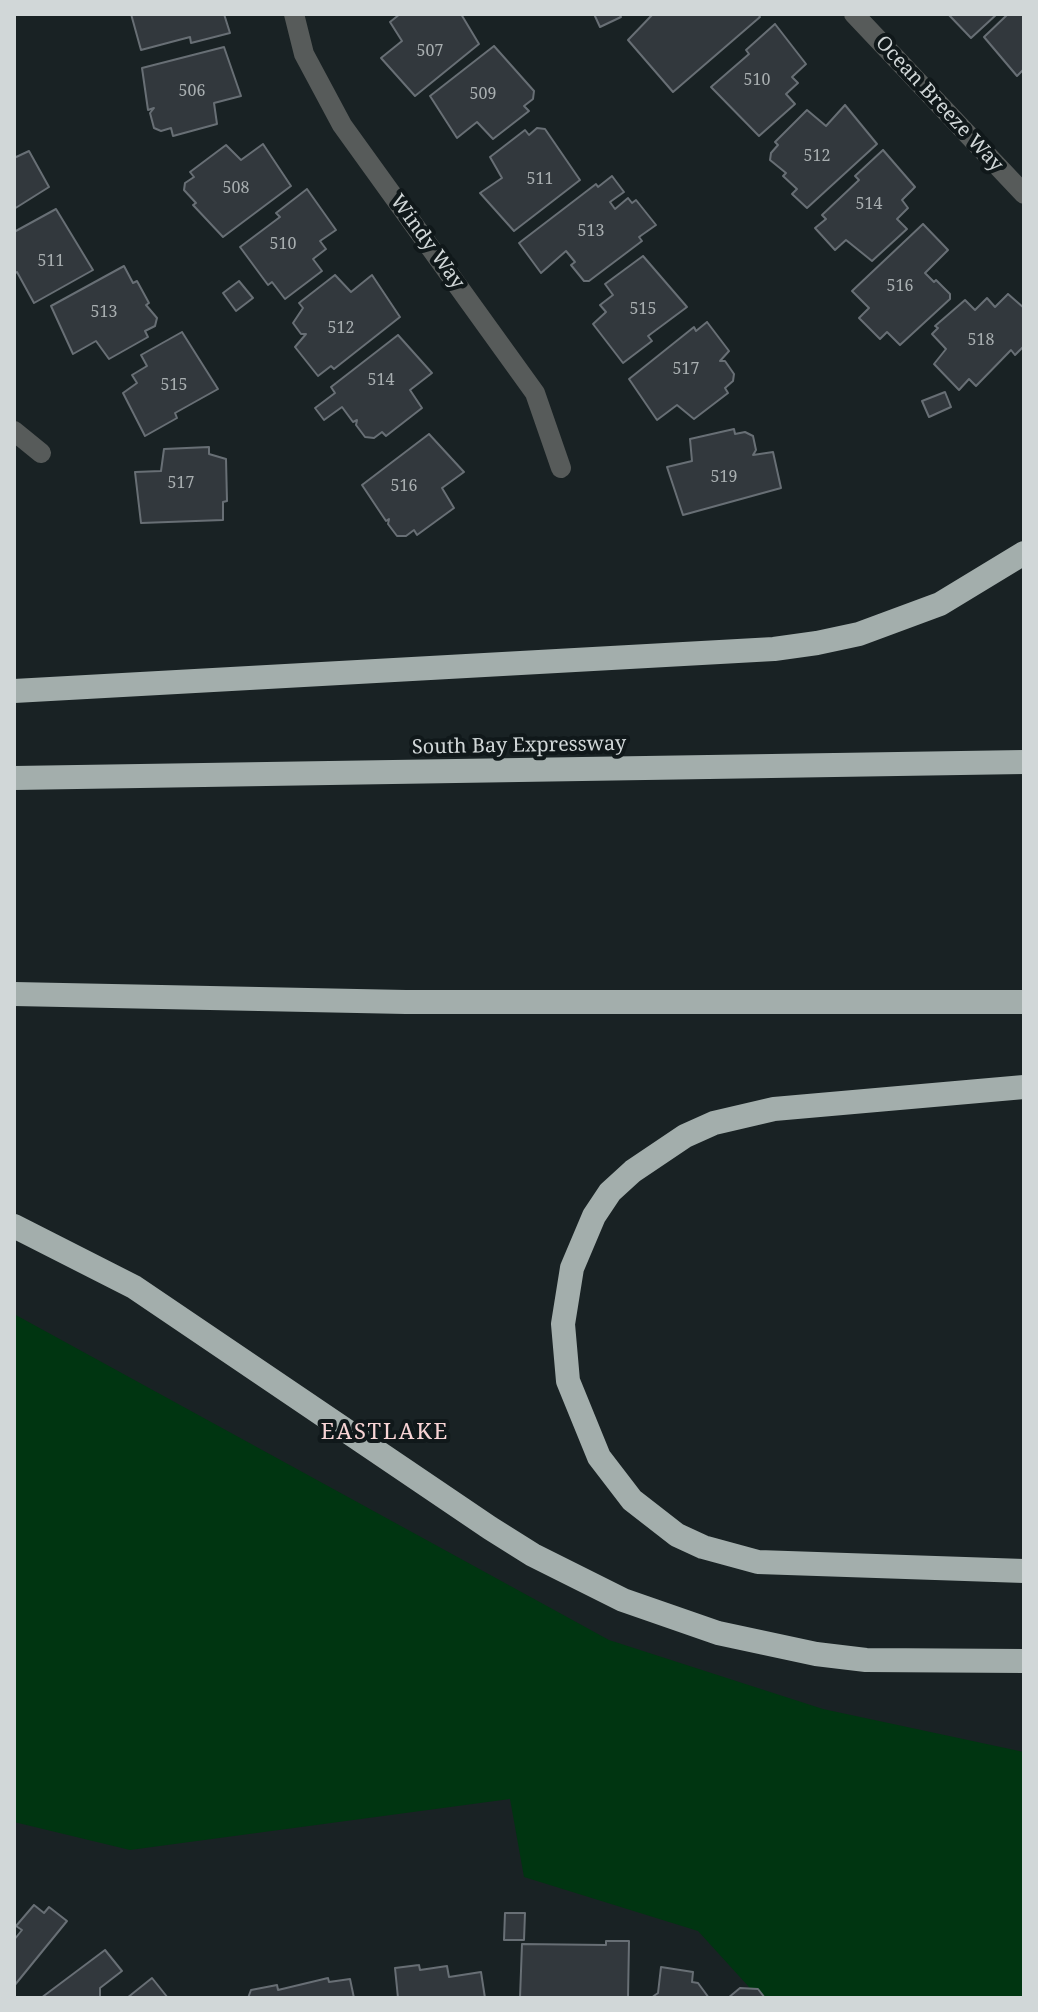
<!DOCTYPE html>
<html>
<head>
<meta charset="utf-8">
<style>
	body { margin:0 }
	#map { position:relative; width:1038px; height:2012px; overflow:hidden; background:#192224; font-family:"Noto Serif",serif }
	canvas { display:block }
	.frame { position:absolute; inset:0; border:16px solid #d1d7d8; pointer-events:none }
</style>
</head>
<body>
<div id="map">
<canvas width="1038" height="2012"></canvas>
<div class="frame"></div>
</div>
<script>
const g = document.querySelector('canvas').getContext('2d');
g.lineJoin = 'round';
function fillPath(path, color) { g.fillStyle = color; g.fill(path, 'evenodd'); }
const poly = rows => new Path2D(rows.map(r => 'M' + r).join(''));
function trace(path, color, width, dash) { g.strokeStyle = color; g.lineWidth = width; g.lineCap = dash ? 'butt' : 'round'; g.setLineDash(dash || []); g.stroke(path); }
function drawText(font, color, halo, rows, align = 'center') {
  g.font = font + ' "Noto Serif",serif'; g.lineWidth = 8; g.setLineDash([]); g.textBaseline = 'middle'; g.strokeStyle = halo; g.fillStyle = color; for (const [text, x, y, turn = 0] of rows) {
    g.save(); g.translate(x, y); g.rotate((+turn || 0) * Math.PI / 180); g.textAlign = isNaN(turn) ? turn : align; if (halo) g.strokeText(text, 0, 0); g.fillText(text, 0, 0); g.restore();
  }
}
fillPath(poly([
	[14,1314,609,1640,823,1709,1024,1752,1024,1998,759,1998,698,1931,524,1877,510,1799,130,1850,14,1822]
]), '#003511');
const building = poly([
	[131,14,224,14,230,33,191,43,190,37,141,50,131,14],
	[400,14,461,14,479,44,415,96,381,58,402,41,390,22,400,14],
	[594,14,619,14,621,17,600,27,594,14],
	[653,14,758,14,760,17,673,92,628,40,653,14],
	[948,14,997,14,971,38,948,14],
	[1008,14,1024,14,1024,69,1017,76,984,37,1008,14],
	[775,24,806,64,792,77,798,83,786,94,795,104,759,136,711,87,749,54,746,50,775,24],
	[494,46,534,91,533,99,524,106,529,111,493,139,477,122,457,138,430,96,494,46],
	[224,47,241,96,214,103,217,124,173,136,171,128,161,131,154,128,150,113,154,108,148,110,142,68,224,47],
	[845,105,877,144,807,208,792,194,797,189,783,176,786,173,770,160,771,153,778,145,775,142,807,110,826,126,845,105],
	[537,128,545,129,580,180,514,231,480,193,502,178,490,157,525,130,529,135,537,128],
	[263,144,291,186,223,237,193,205,196,203,184,190,185,183,194,177,190,172,226,145,241,160,263,144],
	[883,150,915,187,902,200,908,208,897,219,907,229,872,261,846,240,835,250,815,228,826,219,822,215,859,180,855,176,883,150],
	[29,151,49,187,14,209,14,158,29,151],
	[612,176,624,192,610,202,615,209,628,198,632,203,636,200,656,225,639,237,642,241,589,281,584,281,571,265,575,262,566,251,541,273,519,243,596,184,598,187,612,176],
	[307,189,336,230,320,241,326,249,313,259,322,271,285,299,272,282,268,285,240,247,280,217,276,213,307,189],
	[56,209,93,270,34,303,17,272,14,274,14,232,56,209],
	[923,224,948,250,925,273,934,282,936,280,950,294,950,299,900,345,887,332,880,339,859,318,869,308,852,291,923,224],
	[643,256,687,307,648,336,652,341,623,363,593,324,606,312,600,305,613,295,605,284,643,256],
	[124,266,133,283,137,281,149,303,146,305,157,318,155,326,145,331,148,337,109,359,96,341,73,354,51,306,124,266],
	[335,275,351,292,372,275,400,317,334,369,331,366,318,376,295,347,306,334,301,334,293,323,303,308,299,303,335,275],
	[239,281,253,298,236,311,223,293,239,281],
	[1008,294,1024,308,1024,346,1015,355,1011,350,976,386,969,379,959,390,934,364,946,349,932,334,938,328,935,326,965,300,975,310,987,298,995,307,1008,294],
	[707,322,729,351,720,361,725,361,734,374,733,381,725,388,728,393,694,419,677,405,657,420,629,379,694,327,696,331,707,322],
	[182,332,218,389,175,413,177,418,145,436,123,393,137,383,132,375,147,366,141,355,182,332],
	[398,335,432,373,410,390,422,408,386,436,382,432,374,438,365,437,356,425,357,420,353,422,342,407,324,420,315,408,335,393,331,387,398,335],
	[945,392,951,407,929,417,922,401,945,392],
	[734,429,735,434,745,432,753,436,756,450,753,455,773,452,781,488,683,515,667,467,692,461,690,439,734,429],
	[429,434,464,472,442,488,454,508,417,535,414,530,406,536,397,536,388,524,389,519,386,521,362,485,429,434],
	[209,447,209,454,226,459,227,501,223,502,223,520,141,523,135,472,161,471,164,449,209,447],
	[34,1905,44,1913,49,1907,67,1921,14,1986,14,1940,22,1930,16,1926,34,1905],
	[505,1913,525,1913,524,1940,504,1940,505,1913],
	[606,1941,629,1941,628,1998,520,1998,522,1944,606,1945,606,1941],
	[105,1950,122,1971,100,1988,100,1998,41,1998,105,1950],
	[419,1965,420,1970,447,1966,449,1977,481,1972,485,1998,398,1998,395,1968,419,1965],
	[661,1967,693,1972,692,1982,698,1983,709,1998,651,1998,658,1993,661,1967],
	[152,1978,168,1998,127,1998,152,1978],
	[328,1978,329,1982,350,1979,354,1998,248,1998,251,1990,277,1985,278,1990,328,1978],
	[740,1988,758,1989,765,1998,728,1998,740,1988]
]);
fillPath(building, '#32383d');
trace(building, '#686f75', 2);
trace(poly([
	[294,14,304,54,342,125,535,393,561,468],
	[854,14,1024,194],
	[14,431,41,453]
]), '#575b5a', 20);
trace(poly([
	[14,691,774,649,817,643,859,634,940,604,1024,553],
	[14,778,1024,762],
	[14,994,406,1002,1024,1002],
	[1024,1087,774,1109,714,1123,685,1136,633,1171,610,1192,594,1216,572,1268,563,1324,568,1381,599,1457,632,1500,677,1535,703,1547,758,1562,1024,1571],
	[14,1226,134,1287,490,1528,533,1555,623,1600,718,1633,816,1654,866,1660,1024,1661]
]), '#a3aeac', 24);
drawText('16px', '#a9afb1', null, [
	["507",430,51],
	["510",757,80],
	["506",192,91],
	["509",483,94],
	["512",817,156],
	["511",540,179],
	["508",236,188],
	["514",869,204],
	["513",591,231],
	["510",283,244],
	["511",51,261],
	["516",900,286],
	["515",643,309],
	["513",104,312],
	["512",341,328],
	["518",981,340],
	["517",686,369],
	["514",381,380],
	["515",174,385],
	["519",724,477],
	["517",181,483],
	["516",404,486]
]);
drawText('20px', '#d1d7d8', '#10181a', [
	["Ocean Breeze Way",939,104,47],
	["Windy Way",427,242,54],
	["South Bay Expressway",519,746,-1]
]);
g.letterSpacing = '2px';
drawText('22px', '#f8d4d5', '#10181a', [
	["EASTLAKE",385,1433]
]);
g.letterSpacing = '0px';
</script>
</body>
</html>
